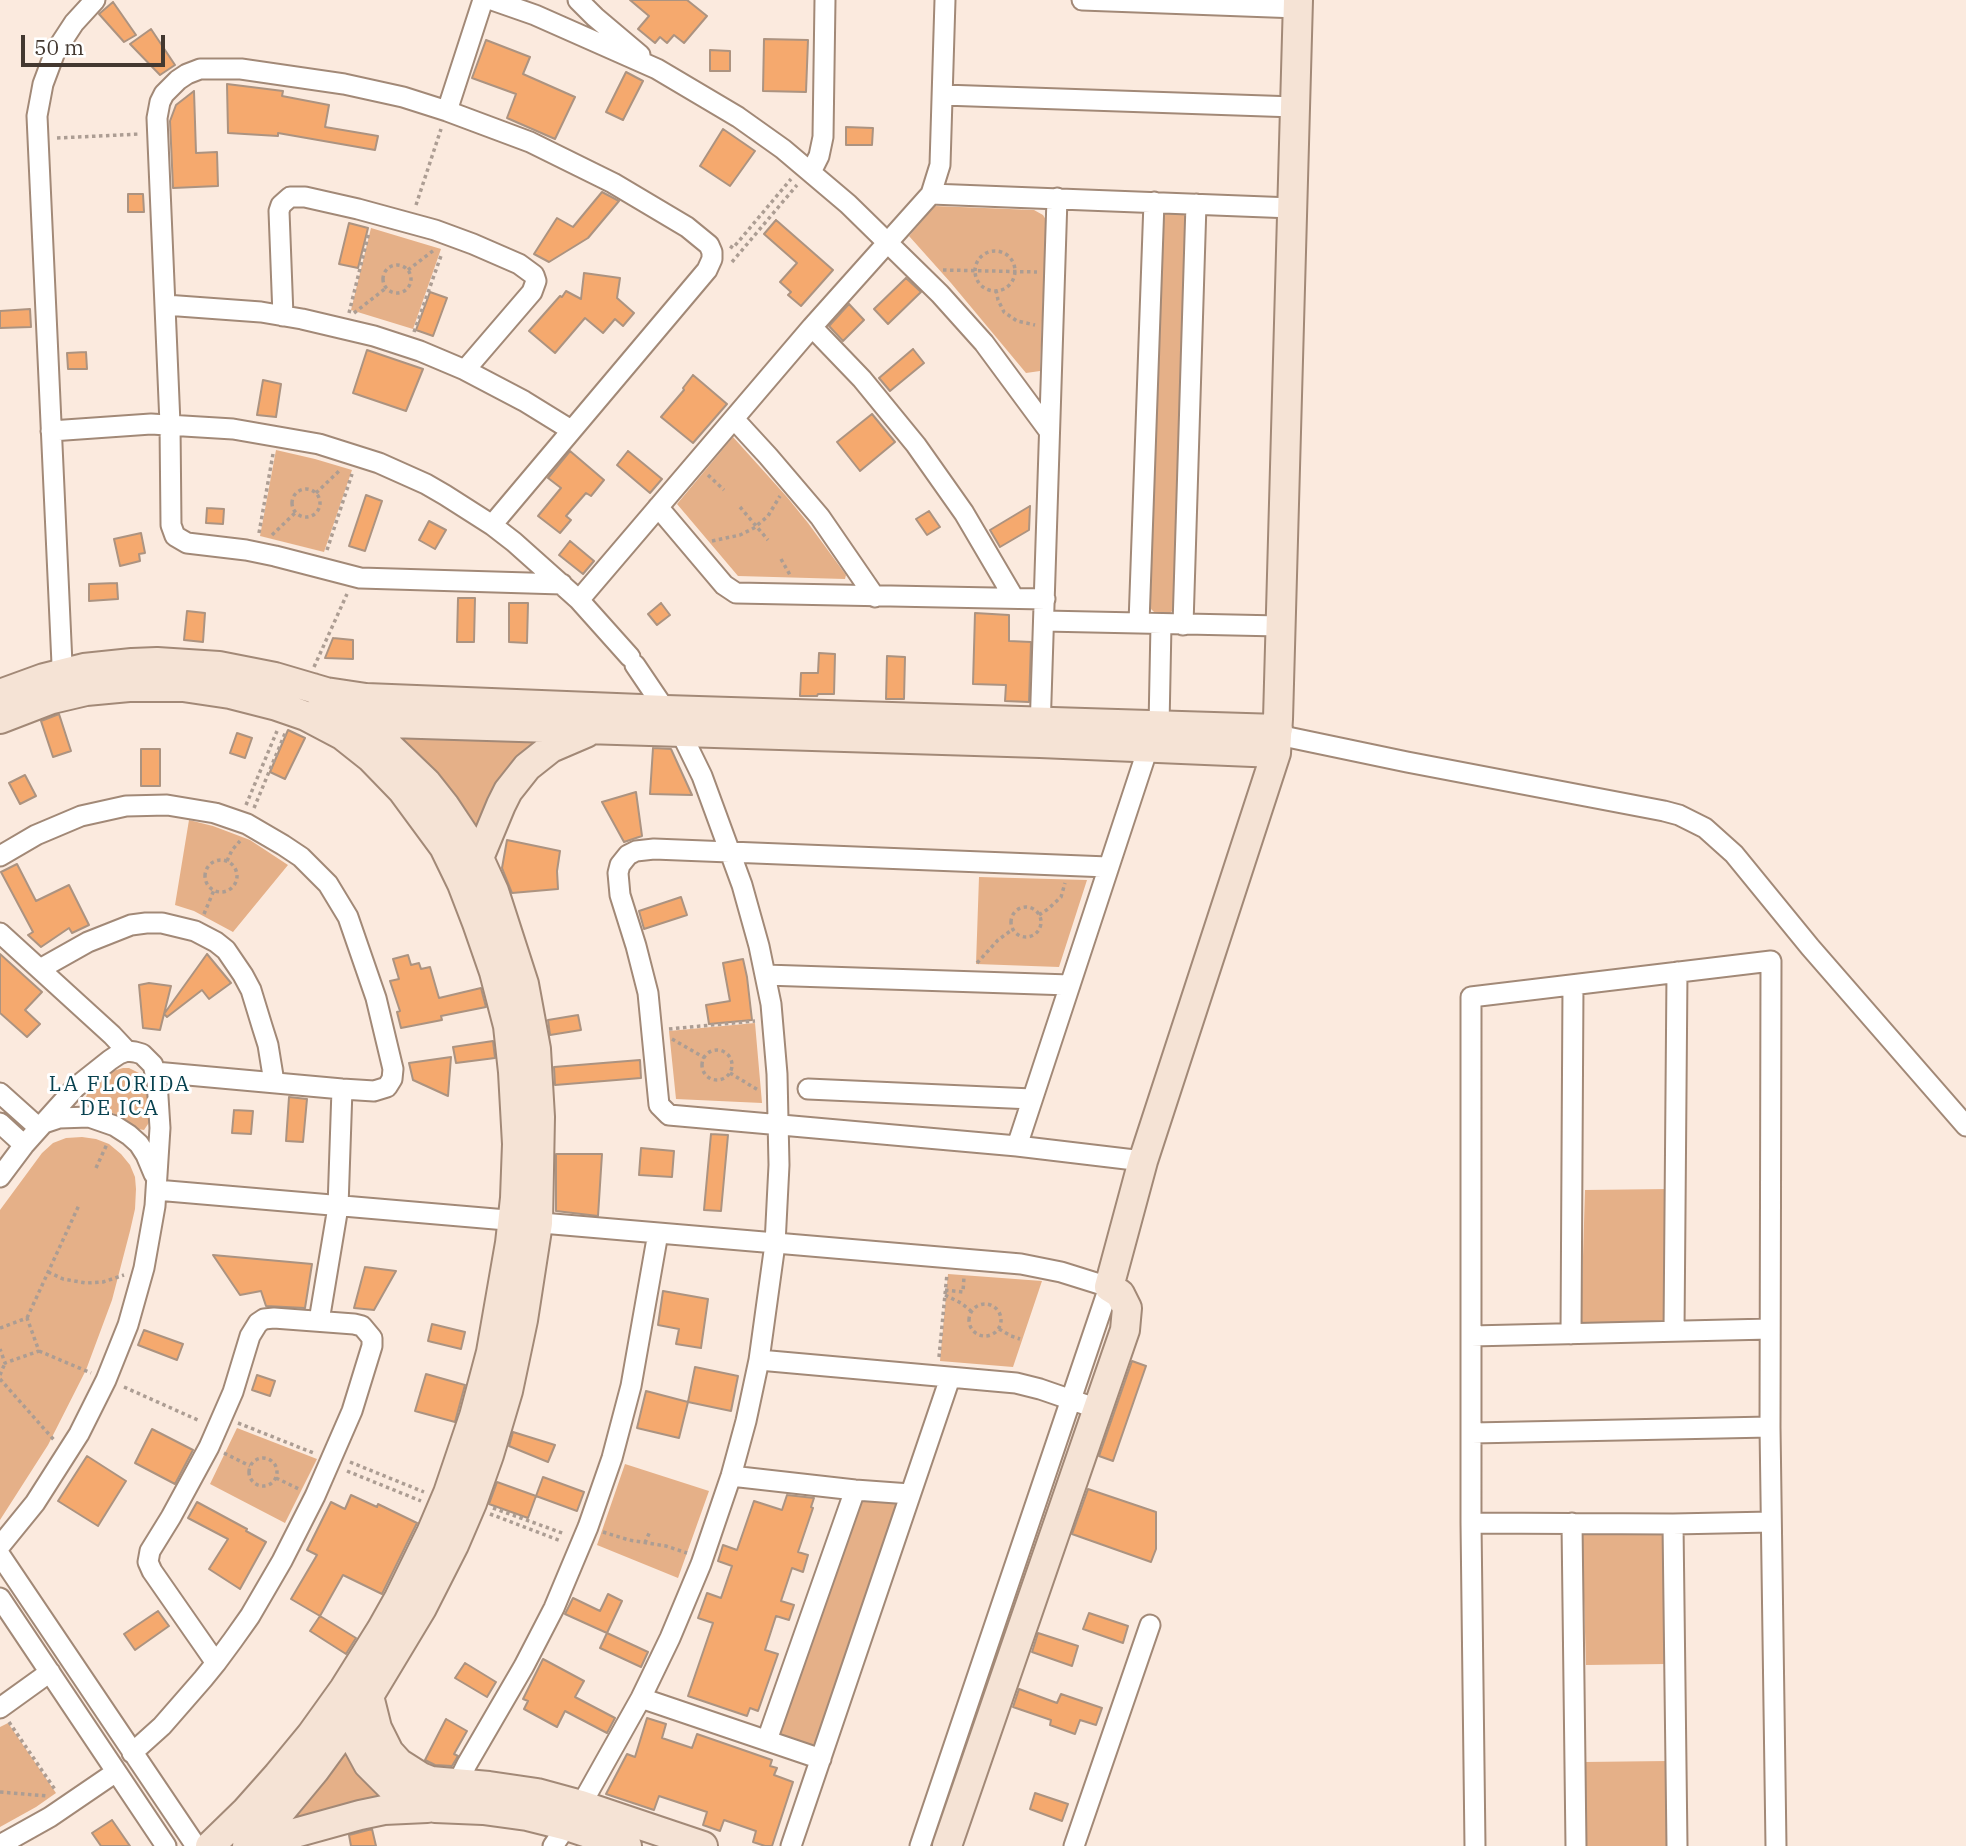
<!DOCTYPE html>
<html>
<head>
<meta charset="utf-8">
<style>
	body { margin:0 }
	#map { position:relative; width:1966px; height:1846px; overflow:hidden; background:#fbeade; font-family:"IBM Plex Serif",serif }
	canvas { display:block }
	.scale { position:absolute; left:21px; top:35px; width:144px; height:32px; box-sizing:border-box; border:4px solid #433830; border-top:0; padding-left:9px; font-size:21px; line-height:24px; white-space:nowrap; color:#433830; -webkit-text-stroke:5px #fff; paint-order:stroke }
</style>
</head>
<body>
<div id="map">
<canvas width="1966" height="1846"></canvas>
<div class="scale">50 m</div>
</div>
<script>
const g = document.querySelector('canvas').getContext('2d');
g.lineJoin = 'round';
function fillPath(path, color) { g.fillStyle = color; g.fill(path, 'evenodd'); }
const poly = rows => new Path2D(rows.map(r => 'M' + r).join(''));
function trace(path, color, width, dash) { g.strokeStyle = color; g.lineWidth = width; g.lineCap = dash ? 'butt' : 'round'; g.setLineDash(dash || []); g.stroke(path); }
function drawText(font, color, halo, rows, align = 'center') {
  g.font = font + ' "IBM Plex Serif",serif'; g.lineWidth = 6; g.setLineDash([]); g.textBaseline = 'middle'; g.strokeStyle = halo; g.fillStyle = color; for (const [text, x, y, turn = 0] of rows) {
    g.save(); g.translate(x, y); g.rotate((+turn || 0) * Math.PI / 180); g.textAlign = isNaN(turn) ? turn : align; if (halo) g.strokeText(text, 0, 0); g.fillText(text, 0, 0); g.restore();
  }
}
fillPath(poly([
	[935,206,1034,210,1043,215,1046,220,1040,371,1026,373,951,283,909,236],
	[1169,210,1181,210,1188,219,1177,606,1168,615,1156,614,1148,606,1161,217],
	[371,228,441,249,413,329,351,310],
	[733,437,787,497,808,523,846,575,845,579,738,576,677,504],
	[276,450,315,459,352,470,324,552,260,536],
	[392,734,541,740,514,761,496,785,478,832],
	[189,820,213,826,250,840,288,865,233,932,194,911,175,905],
	[979,877,1087,880,1059,967,976,964],
	[755,1023,762,1103,676,1099,669,1031],
	[123,1068,129,1068,141,1074,147,1086,150,1121,144,1130,138,1129,113,1113,89,1107,84,1102,88,1092,113,1071],
	[82,1137,96,1139,109,1144,121,1154,130,1165,135,1177,136,1189,135,1209,130,1231,112,1300,86,1370,48,1445,0,1520,0,1210,42,1153,53,1143,66,1138],
	[1670,1189,1665,1322,1581,1323,1585,1190],
	[948,1274,1042,1281,1013,1367,940,1361],
	[237,1428,317,1459,285,1523,210,1484],
	[625,1464,709,1491,678,1578,597,1545],
	[859,1497,901,1501,815,1749,775,1735],
	[1582,1531,1667,1532,1666,1664,1586,1665],
	[8,1723,56,1793,36,1807,0,1827,0,1727],
	[343,1746,385,1798,281,1828],
	[1668,1761,1669,1846,1585,1846,1584,1762]
]), '#e5b088');
const building = poly([
	[630,0,687,0,707,16,684,43,674,35,667,43,660,37,655,43,638,29,649,16,630,0],
	[113,2,136,35,124,42,99,14,113,2],
	[151,29,175,65,160,75,130,44,151,29],
	[764,39,808,40,806,92,763,91,764,39],
	[486,40,530,57,523,74,575,97,555,139,507,118,516,94,472,78,486,40],
	[710,50,730,51,730,71,710,71,710,50],
	[626,72,643,81,623,120,606,112,626,72],
	[227,84,283,91,282,96,329,105,325,127,378,136,375,150,278,133,278,136,228,133,227,84],
	[194,91,196,153,217,152,218,186,173,188,170,121,176,105,194,91],
	[846,127,873,128,872,145,846,145,846,127],
	[723,129,755,151,730,186,700,166,723,129],
	[602,192,619,201,588,238,549,262,534,254,557,218,573,227,602,192],
	[128,194,143,194,144,212,128,212,128,194],
	[776,220,833,270,801,306,788,295,791,292,780,282,797,263,764,234,776,220],
	[349,223,368,228,358,268,339,264,349,223],
	[584,273,620,278,617,298,634,313,623,326,615,319,603,333,585,318,555,353,529,331,560,296,562,297,566,291,581,299,584,273],
	[906,278,921,292,888,324,874,309,906,278],
	[430,292,447,298,433,336,416,330,430,292],
	[849,304,864,320,843,341,829,326,849,304],
	[30,309,31,327,0,328,0,311,30,309],
	[913,349,924,363,890,391,879,378,913,349],
	[367,350,423,369,406,411,353,393,367,350],
	[86,352,87,369,68,369,67,353,86,352],
	[693,375,727,404,693,443,661,417,684,390,683,388,693,375],
	[263,380,281,384,276,417,257,415,263,380],
	[872,414,895,442,860,471,837,442,872,414],
	[570,451,604,480,591,496,586,493,566,516,571,520,560,533,538,516,561,488,548,478,570,451],
	[628,451,662,479,650,493,617,465,628,451],
	[366,495,382,501,365,551,349,546,366,495],
	[1030,506,1029,530,1000,547,990,530,1030,506],
	[207,508,224,509,223,524,206,523,207,508],
	[929,511,940,527,927,535,916,519,929,511],
	[429,521,446,530,435,549,419,540,429,521],
	[141,533,145,553,139,554,140,561,120,566,114,539,141,533],
	[570,541,594,561,583,574,559,555,570,541],
	[117,583,118,599,89,601,89,584,117,583],
	[458,598,475,598,474,642,457,642,458,598],
	[509,603,528,603,527,643,509,642,509,603],
	[661,603,670,615,657,625,648,614,661,603],
	[187,611,205,613,203,642,184,640,187,611],
	[975,613,1009,615,1009,641,1031,642,1029,702,1005,701,1006,685,973,684,975,613],
	[333,638,353,640,353,659,325,658,333,638],
	[819,653,835,654,834,694,818,694,817,696,800,696,801,673,818,673,819,653],
	[887,656,905,657,904,699,886,699,887,656],
	[59,714,71,751,53,757,41,721,59,714],
	[288,730,305,738,285,779,270,772,288,730],
	[237,733,252,738,245,758,230,753,237,733],
	[653,748,671,749,692,795,650,794,653,748],
	[141,749,160,749,160,786,141,786,141,749],
	[25,775,36,796,20,804,9,783,25,775],
	[636,792,642,836,624,842,602,802,636,792],
	[507,840,560,851,557,871,558,889,512,893,502,868,507,840],
	[17,864,36,901,69,885,89,925,72,933,69,928,41,947,28,935,33,932,1,872,17,864],
	[681,897,687,915,644,929,639,911,681,897],
	[0,954,42,992,25,1010,40,1024,27,1037,0,1013,0,954],
	[207,954,231,983,209,999,202,990,167,1017,164,1014,207,954],
	[408,955,411,965,419,963,421,969,430,967,439,998,481,988,486,1007,441,1016,442,1020,401,1028,397,1012,400,1011,390,981,399,979,393,959,408,955],
	[743,959,747,977,752,1020,709,1024,706,1005,730,1001,723,963,743,959],
	[149,983,171,986,160,1030,143,1028,139,985,149,983],
	[578,1015,581,1030,550,1035,548,1020,578,1015],
	[493,1041,495,1058,456,1063,453,1047,493,1041],
	[451,1057,448,1096,413,1080,409,1063,451,1057],
	[640,1060,641,1078,555,1085,554,1067,640,1060],
	[289,1097,307,1099,303,1142,286,1141,289,1097],
	[234,1110,253,1111,251,1134,232,1133,234,1110],
	[711,1134,728,1135,721,1211,704,1210,711,1134],
	[641,1148,674,1151,672,1177,639,1175,641,1148],
	[556,1154,602,1154,598,1216,556,1211,556,1154],
	[213,1255,312,1264,305,1308,266,1306,261,1291,240,1295,213,1255],
	[365,1267,396,1271,374,1310,354,1308,365,1267],
	[663,1291,708,1299,701,1348,676,1344,679,1329,658,1325,663,1291],
	[432,1324,465,1332,461,1349,428,1341,432,1324],
	[144,1330,183,1344,177,1360,138,1345,144,1330],
	[1132,1361,1146,1366,1113,1461,1099,1456,1132,1361],
	[695,1367,738,1376,731,1411,688,1402,679,1438,637,1428,646,1391,688,1402,695,1367],
	[426,1374,465,1385,455,1422,415,1411,426,1374],
	[257,1375,275,1381,270,1396,252,1390,257,1375],
	[152,1429,193,1450,175,1484,135,1463,152,1429],
	[513,1432,555,1445,548,1462,509,1446,513,1432],
	[87,1456,126,1481,98,1526,58,1501,87,1456],
	[543,1477,584,1492,577,1511,536,1496,543,1477],
	[497,1482,536,1496,528,1518,489,1504,497,1482],
	[1088,1489,1156,1512,1156,1549,1151,1562,1072,1534,1088,1489],
	[351,1495,377,1507,378,1504,417,1523,382,1594,343,1575,320,1616,291,1599,317,1555,307,1550,331,1502,345,1509,351,1495],
	[787,1495,814,1498,811,1507,813,1508,798,1552,808,1555,803,1572,792,1568,781,1601,794,1605,789,1620,776,1616,765,1650,778,1654,758,1711,750,1708,747,1716,688,1696,713,1623,698,1618,707,1593,721,1598,732,1566,718,1561,723,1545,737,1550,754,1501,782,1510,787,1495],
	[197,1502,247,1529,246,1531,266,1542,240,1589,209,1569,228,1539,188,1518,197,1502],
	[608,1594,622,1601,607,1633,565,1614,573,1598,600,1611,608,1594],
	[158,1611,169,1626,135,1650,124,1634,158,1611],
	[1089,1613,1128,1626,1123,1643,1083,1629,1089,1613],
	[320,1616,356,1638,346,1654,310,1631,320,1616],
	[607,1633,648,1652,641,1667,600,1648,607,1633],
	[1038,1633,1078,1646,1072,1666,1032,1652,1038,1633],
	[543,1659,584,1681,575,1697,615,1718,607,1733,565,1711,557,1727,524,1709,528,1701,523,1699,543,1659],
	[465,1663,496,1682,487,1697,455,1678,465,1663],
	[1019,1689,1057,1703,1061,1694,1102,1708,1096,1725,1080,1720,1075,1734,1050,1725,1051,1720,1013,1707,1019,1689],
	[647,1718,666,1724,662,1738,692,1748,697,1734,772,1760,770,1766,777,1768,774,1775,793,1782,772,1846,765,1846,753,1842,756,1831,724,1820,720,1831,703,1825,707,1812,659,1796,654,1810,606,1794,627,1754,635,1757,647,1718],
	[446,1719,467,1731,454,1754,458,1756,452,1766,435,1765,425,1760,446,1719],
	[1035,1793,1068,1804,1062,1821,1030,1809,1035,1793],
	[112,1820,130,1846,101,1846,92,1833,112,1820],
	[372,1829,376,1846,351,1846,349,1835,372,1829]
]);
fillPath(building, '#f5a96e');
trace(building, '#ac9380', 2);
const street = poly([
	[492,0,535,15,657,69,738,117,783,149,848,204,940,294,984,343,1049,431],
	[578,0,595,17,640,55],
	[1082,0,1298,8],
	[943,95,1295,107],
	[447,111,483,0],
	[811,172,819,156,823,137,825,0],
	[931,194,1292,208],
	[165,305,261,312,302,319,374,336,420,351,465,370,524,401,571,430],
	[283,316,279,211,281,205,290,197,305,197,358,209,435,230,473,244,519,264,534,275,536,281,532,292,465,370],
	[812,327,862,379,916,445,964,513,1014,598],
	[734,419,768,456,820,517,875,597],
	[51,431,151,424,233,429,319,444,379,463,426,484,445,495,492,525,514,542,579,600,630,657],
	[658,507,724,585,736,593,1045,599],
	[492,525,707,270,712,259,712,252,709,245,687,227,613,183,530,142,447,111,403,97,344,84,241,69,200,69,187,74,178,80,164,94,160,102,157,118,170,424,171,525,175,536,187,543,246,550,275,556,360,578,562,584],
	[579,600,812,327,931,194,940,165,945,0],
	[1044,621,1280,626],
	[1139,623,1154,202],
	[1183,625,1196,204],
	[63,686,37,116,43,84,55,52,74,23,95,0],
	[1040,731,1057,198],
	[1278,735,1407,762,1664,811,1679,815,1705,828,1734,854,1810,947,1966,1126],
	[0,856,36,835,81,816,126,806,167,805,215,813,247,824,283,845,301,857,328,884,348,917,376,998,393,1069,392,1079,387,1087,374,1091,342,1089,155,1072],
	[1108,867,654,849,636,851,628,855,620,865,618,873,620,895,636,946,648,993,659,1105,669,1115,1017,1146,1143,1161],
	[0,933,112,1035,127,1051],
	[40,969,88,942,131,925,146,923,162,923,195,931,216,942,226,950,243,975,251,990,262,1026,268,1045,274,1082],
	[765,975,1070,985],
	[808,1089,1032,1099],
	[0,1093,39,1128],
	[0,1123,24,1145],
	[44,1123,59,1118,89,1117,115,1126,129,1135,139,1144,146,1155,154,1174],
	[1017,1146,1148,748,1159,726,1161,624],
	[0,1177,24,1145,76,1087,110,1060,119,1054,127,1051,135,1052,142,1054,153,1065,157,1081,160,1128,155,1206,144,1268,128,1325,106,1380,79,1434,35,1503,0,1546],
	[156,1190,1021,1264,1061,1272,1109,1287,920,1846],
	[319,1321,338,1207,342,1089],
	[1674,1331,1677,972],
	[1571,1334,1573,985],
	[1471,1336,1770,1329],
	[759,1360,1016,1383,1040,1389,1098,1409],
	[1472,1433,1770,1427],
	[731,1476,855,1490,910,1494],
	[1471,1523,1673,1524,1771,1522],
	[1572,1523,1576,1846],
	[1673,1524,1677,1846],
	[0,1555,196,1846],
	[0,1598,166,1846],
	[641,1698,821,1759],
	[0,1708,50,1672],
	[767,1740,855,1490],
	[132,1753,162,1726,203,1679,216,1663,233,1640,250,1616,282,1561,315,1496,352,1411,372,1346,372,1338,362,1326,354,1324,274,1318,264,1319,258,1323,250,1336,233,1392,209,1447,171,1517,150,1551,148,1562,152,1571,216,1663],
	[453,1792,467,1764,524,1666,554,1608,588,1527,612,1458,631,1386,658,1233],
	[0,1845,50,1817,116,1772],
	[553,1846,581,1805,641,1698,670,1638,701,1564,731,1476,746,1421,759,1360,775,1244,779,1165,777,1074,771,1004,759,946,742,885,702,776,681,733,635,665],
	[791,1846,950,1378],
	[1074,1846,1150,1625],
	[1475,1846,1471,1523,1471,997,1771,961,1770,1427,1776,1846]
]);
const secondary = poly([
	[0,694,44,678,84,668,132,663,157,662,219,666,275,677,326,692,366,698,666,710,1278,729],
	[0,719,52,699,86,691,129,687,183,687,230,694,277,706,306,716,342,735,371,758,402,790,444,847,462,884,477,923,494,972,508,1026,513,1072,517,1144,515,1198,510,1243,491,1352,474,1416,448,1493,431,1533,399,1598,381,1630,344,1689,311,1735,278,1775,246,1811,210,1846],
	[357,722,1040,743,1276,753],
	[479,858,501,805,508,791,527,767,551,748,586,733],
	[369,1696,377,1728,389,1752,399,1763,421,1777,431,1781,489,1786,537,1793,581,1805,703,1846],
	[349,1710,355,1740,368,1764,392,1788,405,1796,435,1808,483,1810,527,1816,567,1826,627,1846],
	[247,1846,281,1811,315,1770,369,1696,422,1608,454,1545,472,1503,489,1455,508,1391,523,1320,538,1223,540,1117,536,1049,524,984,494,891,479,858,465,836,445,806,426,782,376,734,341,706,313,688],
	[260,1846,295,1833,360,1815,384,1810,427,1808],
	[947,1846,1125,1330,1127,1308,1120,1294,1109,1287,1143,1161,1276,753,1278,719,1298,0]
]);
trace(street, '#a28977', 23);
trace(secondary, '#a28977', 32);
trace(poly([
	[57,138,140,134],
	[416,205,441,129],
	[730,246,733,248,791,179],
	'975 271a20 20 0 1 1 40 0a20 20 0 1 1-40 0Z',
	[732,262,797,185],
	'383 279a14 14 0 1 1 28 0a14 14 0 1 1-28 0Z',
	[408,270,434,250],
	[943,270,1037,272],
	[996,290,998,300,1004,312,1017,321,1035,325],
	[349,313,369,232],
	[354,313,386,288],
	[414,332,442,253],
	[708,475,724,490],
	'292 503a14 14 0 1 1 28 0a14 14 0 1 1-28 0Z',
	[316,493,339,471],
	[740,507,768,540],
	[259,533,273,454],
	[272,535,296,512],
	[712,541,740,535,754,528,768,516,780,496],
	[327,550,352,474],
	[781,559,790,575],
	[314,667,347,594],
	[246,805,277,731],
	[254,808,286,731],
	'205 876a16 16 0 1 1 32 0a16 16 0 1 1-32 0Z',
	[227,861,232,850,240,841],
	'1011 922a15 15 0 1 1 30 0a15 15 0 1 1-30 0Z',
	[204,914,214,890],
	[1039,915,1048,909,1061,897,1065,883],
	[977,963,998,940,1013,929],
	[669,1029,755,1021],
	[672,1039,705,1058],
	'702 1065a15 15 0 1 1 30 0a15 15 0 1 1-30 0Z',
	[730,1073,758,1090],
	[96,1168,107,1144],
	[48,1272,63,1279,86,1283,103,1282,124,1275],
	[945,1290,963,1292,964,1277],
	[945,1295,961,1303,971,1311],
	'969 1320a16 16 0 1 1 32 0a16 16 0 1 1-32 0Z',
	[27,1318,79,1205],
	[0,1328,27,1318,39,1351,5,1363,0,1349],
	[999,1329,1011,1336,1020,1339],
	[39,1351,91,1373],
	[939,1357,947,1274],
	[0,1375,5,1363],
	[0,1379,54,1440],
	[124,1387,200,1421],
	[238,1423,316,1454],
	[224,1453,250,1466],
	'249 1472a14 14 0 1 1 28 0a14 14 0 1 1-28 0Z',
	[350,1462,424,1492],
	[347,1471,421,1501],
	[276,1478,299,1489],
	[493,1508,565,1534],
	[490,1514,561,1541],
	[603,1532,629,1540,666,1546,687,1553],
	[645,1543,650,1531],
	[9,1722,56,1791],
	[0,1792,47,1796]
]), '#ac9d93', 3.5, [3.5, 3.5]);
trace(street, '#fff', 19);
trace(secondary, '#f5e3d5', 28);
g.letterSpacing = '2px';
drawText('21px', '#07414f', '#fff', [
	["LA FLORIDA",120,1085],
	["DE ICA",120,1109]
]);
g.letterSpacing = '0px';
</script>
</body>
</html>
